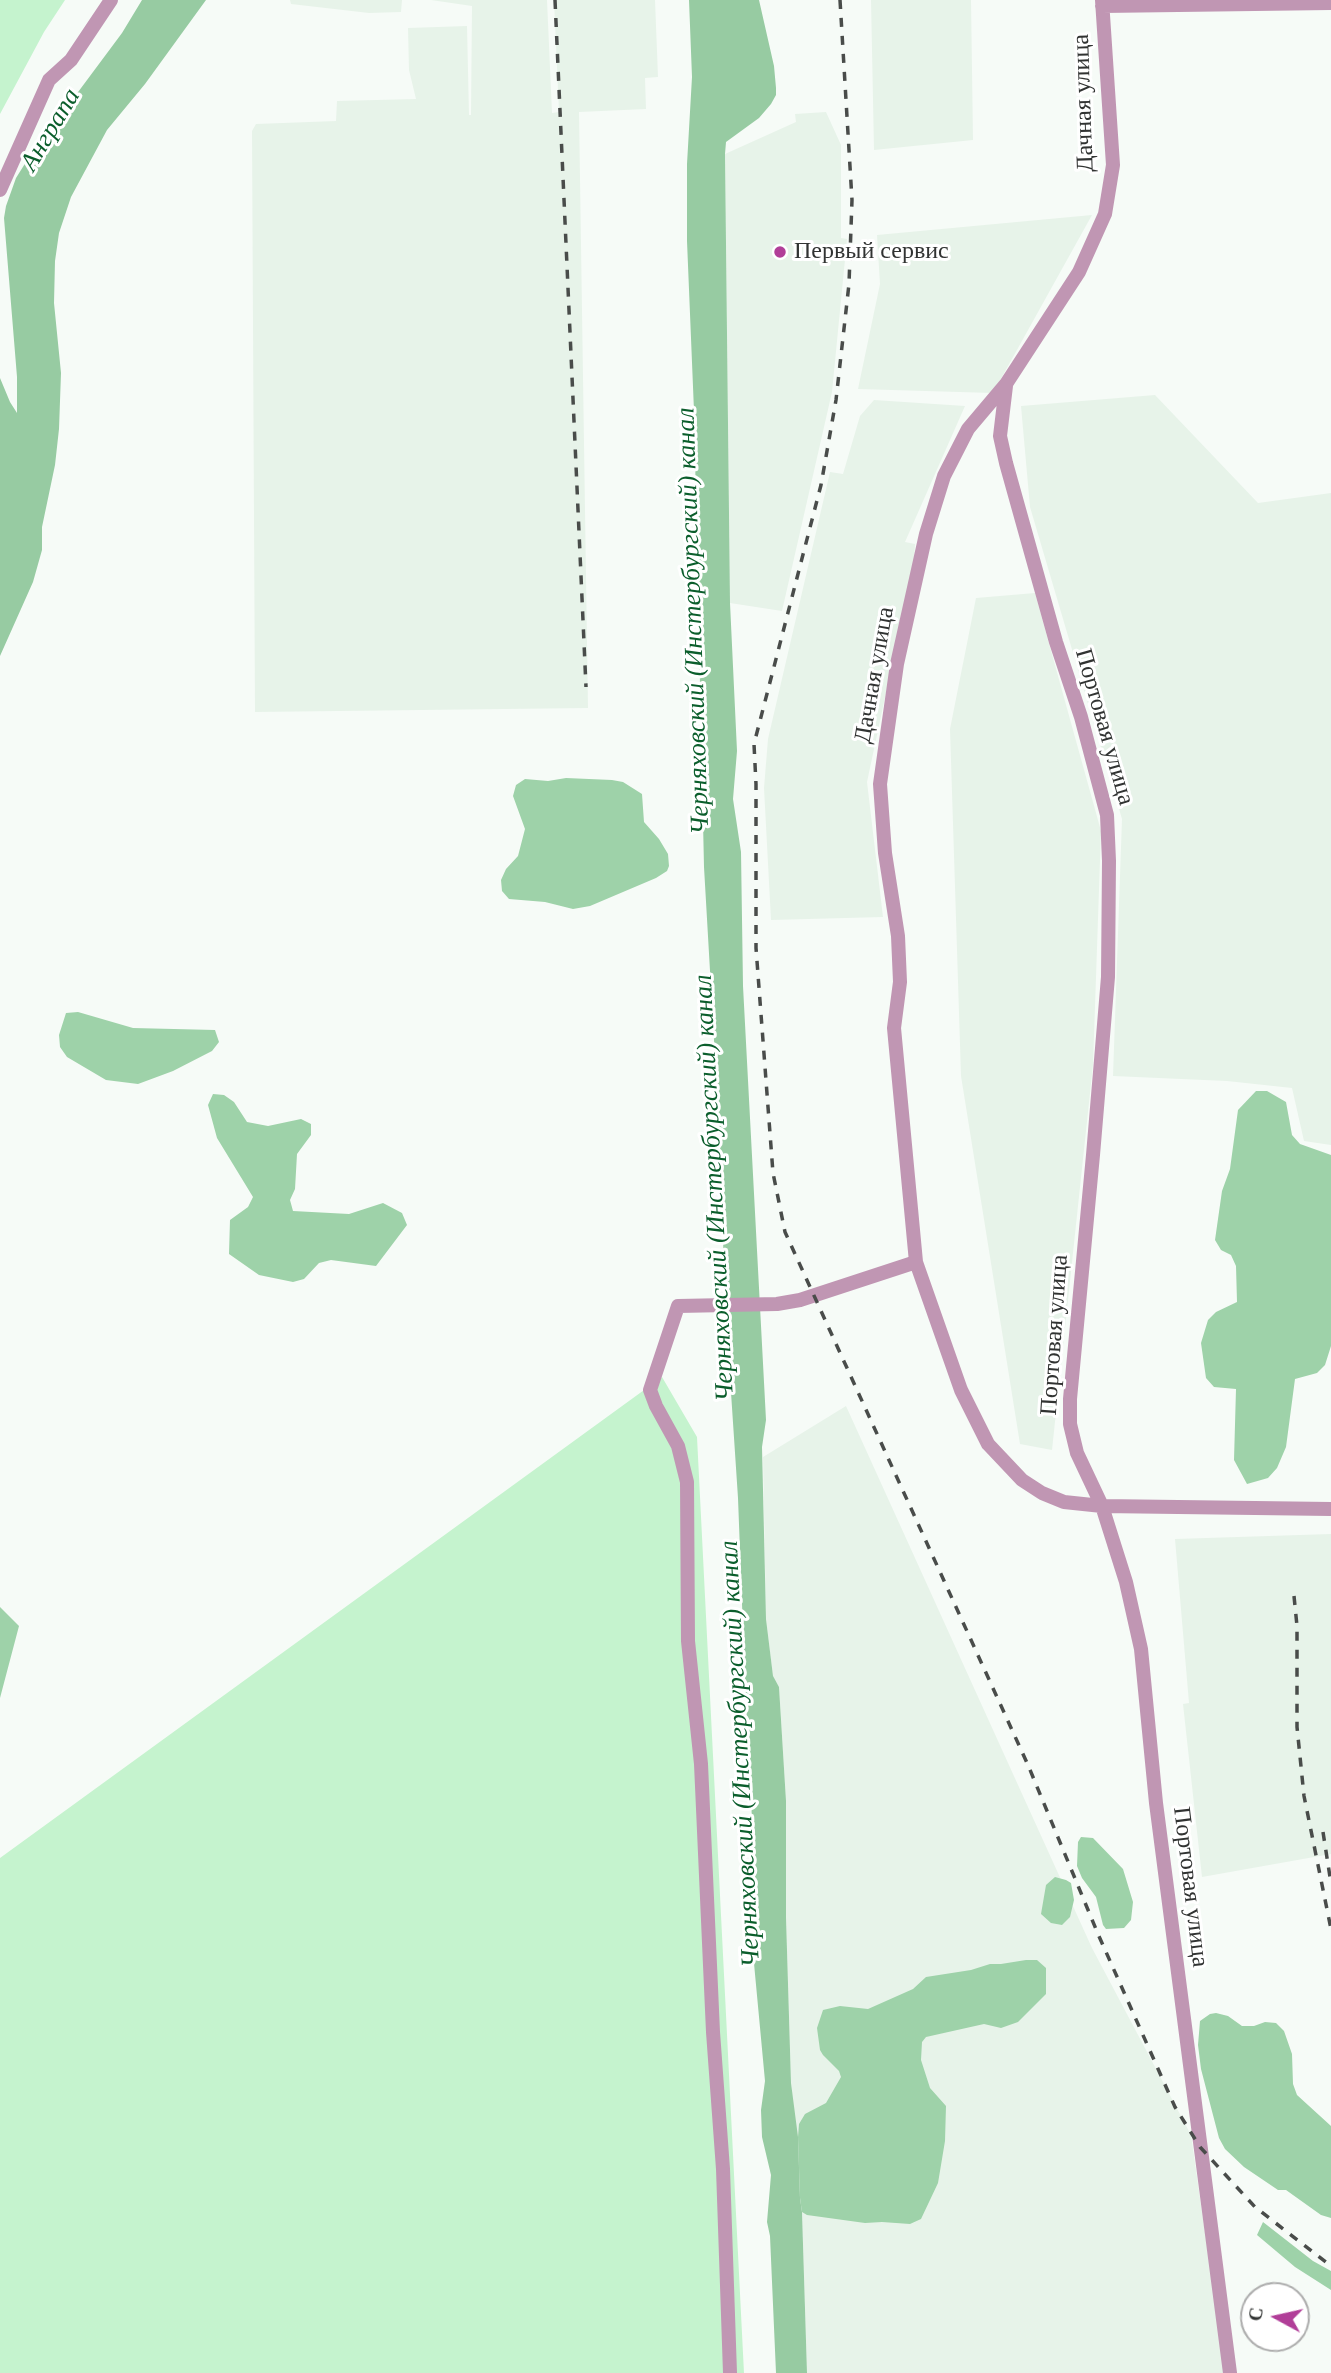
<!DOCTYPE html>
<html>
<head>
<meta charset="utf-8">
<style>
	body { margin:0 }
	#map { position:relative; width:1331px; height:2373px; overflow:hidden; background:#f6fbf7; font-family:Georgia,serif }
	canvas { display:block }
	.north { position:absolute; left:1240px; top:2282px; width:70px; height:70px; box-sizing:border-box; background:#fff; border:2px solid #adadad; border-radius:50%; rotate:278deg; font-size:19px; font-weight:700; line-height:28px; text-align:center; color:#313332 }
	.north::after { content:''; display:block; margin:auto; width:24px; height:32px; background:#b13e98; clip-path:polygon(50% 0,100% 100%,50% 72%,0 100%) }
</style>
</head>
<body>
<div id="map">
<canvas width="1331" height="2373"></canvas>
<div class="north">С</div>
</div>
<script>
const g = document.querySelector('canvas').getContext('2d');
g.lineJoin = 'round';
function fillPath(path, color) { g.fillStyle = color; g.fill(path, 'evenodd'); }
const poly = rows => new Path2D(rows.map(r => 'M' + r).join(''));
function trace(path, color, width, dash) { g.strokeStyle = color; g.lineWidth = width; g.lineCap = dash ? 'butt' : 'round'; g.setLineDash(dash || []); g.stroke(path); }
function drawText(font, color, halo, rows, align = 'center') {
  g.font = font + ' Georgia,serif'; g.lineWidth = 6; g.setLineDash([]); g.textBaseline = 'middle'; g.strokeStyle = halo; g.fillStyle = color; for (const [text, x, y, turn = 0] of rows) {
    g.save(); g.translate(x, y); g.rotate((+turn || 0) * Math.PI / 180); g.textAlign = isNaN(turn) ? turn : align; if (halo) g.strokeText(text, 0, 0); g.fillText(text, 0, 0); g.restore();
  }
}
fillPath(poly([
	[290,0,402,0,401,12,369,13,291,4],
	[431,0,547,0,552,113,559,112,554,0,655,0,658,77,645,78,646,109,579,112,588,708,255,712,252,131,256,124,336,121,337,101,416,99,409,70,408,28,467,26,469,115,471,115,472,6],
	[871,0,971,0,973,140,874,150],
	[826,112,841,145,841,238,847,239,832,392,782,611,730,603,725,154,796,122,795,114],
	[1092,215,993,393,858,389,880,284,877,235],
	[1155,395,1258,503,1331,493,1331,1145,1304,1141,1292,1088,1227,1081,1113,1076,1122,819,1030,507,1021,406],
	[874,400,965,406,905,542,915,544,914,561,867,782,883,917,771,920,764,788,768,739,830,472,843,474,860,416],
	[1035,593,1101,831,1093,1065,1052,1450,1020,1444,961,1076,950,729,976,598],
	[846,1406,1092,1948,1191,2135,1225,2373,807,2373,802,2212,791,2083,786,1917,786,1801,779,1687,773,1677,766,1619,763,1457],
	[1331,1534,1331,1854,1202,1877,1183,1704,1189,1703,1175,1539]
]), '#e7f3e9');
fillPath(poly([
	[0,0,65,0,44,32,0,114],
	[662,1377,697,1437,744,2373,0,2373,0,1858]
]), '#c5f3ce');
fillPath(poly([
	[566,778,612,780,623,782,642,794,644,822,659,839,668,854,669,866,667,871,656,878,590,906,573,909,545,902,509,899,502,891,501,880,506,869,518,856,525,829,513,796,516,785,525,779,548,781],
	[78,1012,133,1028,215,1030,219,1042,212,1051,173,1071,138,1084,106,1080,67,1057,60,1047,59,1035,66,1013],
	[1256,1091,1267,1091,1286,1102,1292,1135,1300,1144,1331,1155,1331,1346,1325,1365,1317,1373,1295,1379,1286,1447,1277,1468,1268,1478,1247,1484,1234,1460,1236,1389,1214,1387,1206,1378,1201,1343,1208,1320,1216,1312,1237,1302,1236,1266,1231,1255,1221,1250,1215,1240,1222,1191,1230,1169,1238,1110],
	[213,1094,224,1095,234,1102,247,1122,268,1126,301,1119,311,1124,311,1135,297,1154,295,1189,290,1200,293,1211,349,1214,383,1203,402,1213,407,1225,376,1266,331,1260,319,1263,304,1279,293,1282,259,1275,229,1254,230,1220,248,1207,253,1197,217,1138,208,1105],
	[0,1607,19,1626,0,1698],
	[1081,1837,1093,1838,1123,1869,1133,1902,1131,1920,1124,1928,1106,1929,1103,1925,1096,1897,1082,1878,1077,1866,1078,1842],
	[1055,1877,1066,1880,1071,1883,1074,1900,1070,1917,1062,1925,1051,1923,1041,1914,1046,1885],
	[1026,1960,1037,1960,1046,1968,1046,1994,1018,2022,1001,2028,984,2024,926,2037,922,2042,921,2060,930,2088,946,2106,945,2141,938,2183,921,2219,910,2224,882,2222,865,2223,807,2215,802,2212,800,2198,798,2137,799,2124,805,2114,826,2103,841,2077,839,2071,823,2055,820,2050,817,2028,823,2010,840,2006,868,2009,913,1989,926,1977,971,1970,990,1964,1001,1964],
	[1216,2013,1228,2016,1242,2026,1254,2026,1265,2022,1276,2023,1284,2031,1292,2054,1293,2084,1297,2095,1331,2126,1331,2218,1321,2215,1286,2190,1278,2190,1244,2167,1225,2149,1219,2138,1201,2069,1198,2045,1200,2021,1210,2014],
	[1263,2222,1313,2261,1331,2271,1331,2290,1295,2267,1257,2235]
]), '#9ed2a9');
fillPath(poly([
	[142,0,206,0,145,84,107,130,71,197,59,233,55,261,54,303,61,373,59,429,55,465,42,527,42,550,33,582,0,656,0,378,10,402,17,413,17,377,4,218,6,206,16,178,26,162,122,33],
	[689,0,759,0,774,66,776,88,776,95,771,104,759,118,726,142,725,154,730,603,737,751,733,799,741,852,743,986,766,1420,762,1447,766,1619,773,1676,779,1687,786,1801,786,1917,791,2083,798,2137,800,2198,802,2212,807,2373,776,2373,770,2236,767,2222,771,2175,762,2137,761,2110,765,2081,752,1942,756,1898,745,1683,738,1498,725,1302,720,1144,704,867,694,411,687,241,687,164,692,77]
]), '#97cba2');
trace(poly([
	[1102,6,1331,3],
	[0,190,49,80,71,60,111,0],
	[1006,386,1000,436,1006,463,1056,642,1081,717,1107,815,1109,861,1108,977,1093,1155,1070,1399,1070,1424,1077,1453,1102,1506,1126,1582,1141,1649,1156,1803,1230,2373],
	[916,1262,961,1390,988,1444,1022,1480,1042,1493,1064,1502,1102,1506,1331,1509],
	[730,2373,723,2169,713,2032,701,1764,688,1641,687,1482,678,1446,656,1406,650,1390,678,1306,777,1304,800,1300,916,1262,894,1028,900,982,898,936,885,853,880,784,897,664,926,534,944,476,968,429,1006,384,1079,272,1105,214,1113,165,1102,0]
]), '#c096b3', 14);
trace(poly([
	[555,0,586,687],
	[840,0,852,200,849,284,836,400,821,485,754,744,756,784,756,948,773,1173,785,1232,1028,1765,1098,1934,1175,2107,1200,2147,1255,2207,1331,2266],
	[1294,1596,1297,1626,1297,1727,1304,1796,1331,1929],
	[1323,1832,1330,1877]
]), '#494c4a', 3.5, [9, 9]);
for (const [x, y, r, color] of [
	[780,252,7,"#b13e98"]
]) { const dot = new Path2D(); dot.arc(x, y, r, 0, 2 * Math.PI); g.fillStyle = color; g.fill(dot); trace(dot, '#fff', 2.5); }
drawText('24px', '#313332', '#fff', [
	["Дачная улица",1084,103,-92],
	["Дачная улица",875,675,-80],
	["Портовая улица",1104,727,74],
	["Портовая улица",1055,1335,-86],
	["Портовая улица",1190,1887,83]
]);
drawText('24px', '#313332', '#fff', [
	["Первый сервис",794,252]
], 'left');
drawText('italic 26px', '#0b5e2c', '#fff', [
	["Анграпа",51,130,-59],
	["Черняховский (Инстербургский) канал",694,621,-92],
	["Черняховский (Инстербургский) канал",715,1188,-93],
	["Черняховский (Инстербургский) канал",741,1754,-93]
]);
</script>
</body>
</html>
